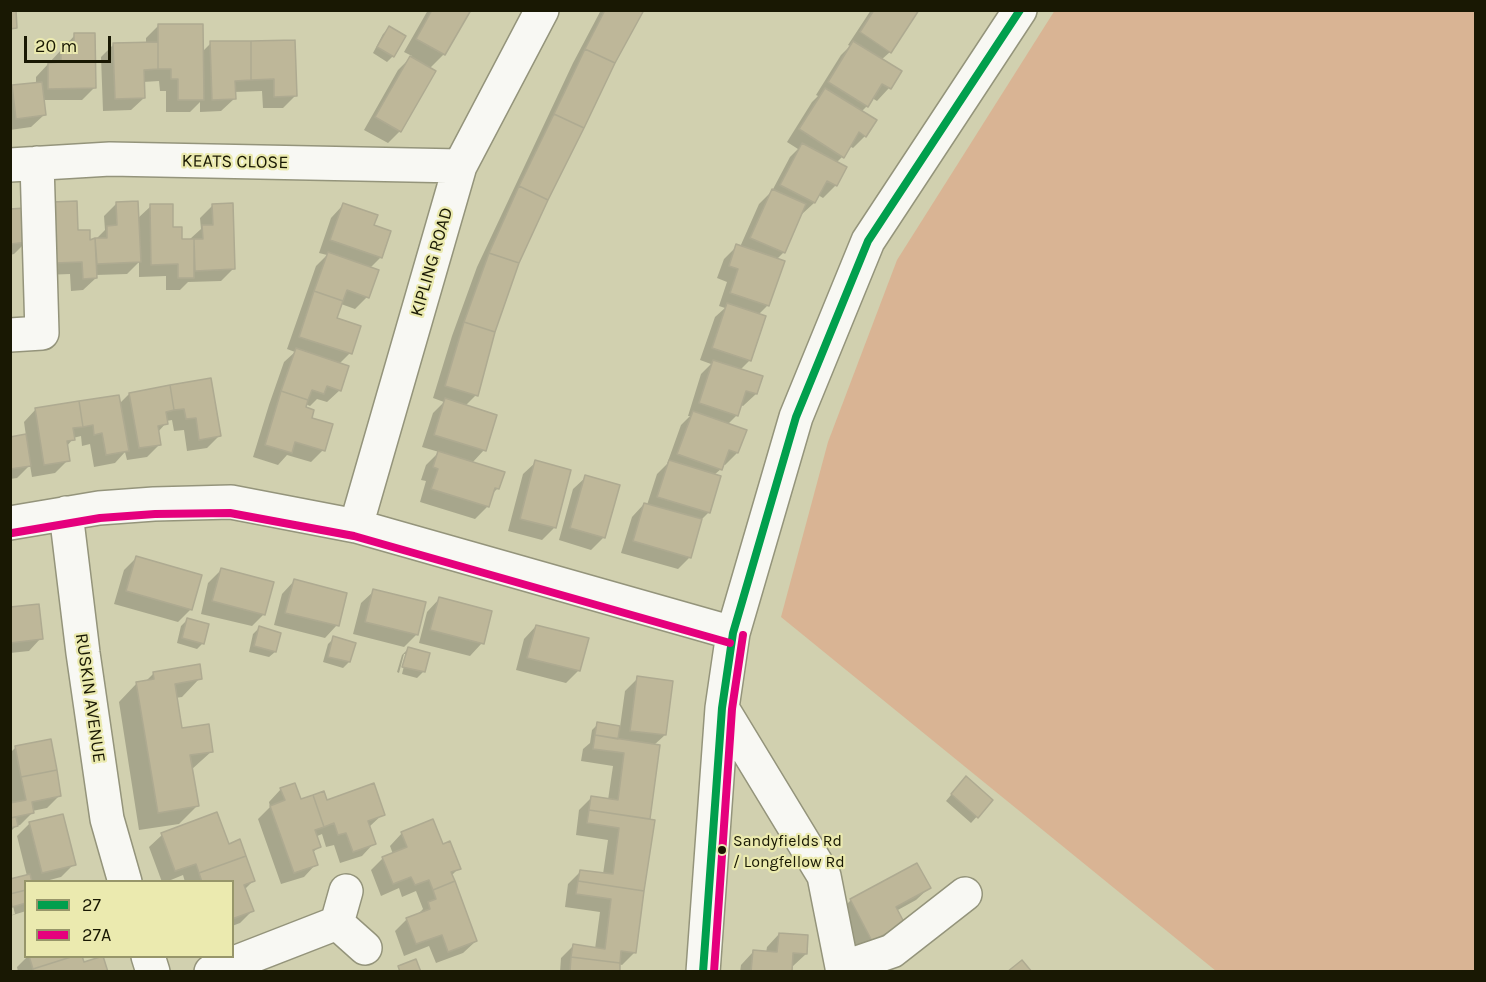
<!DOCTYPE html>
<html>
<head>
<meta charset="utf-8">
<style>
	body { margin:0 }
	#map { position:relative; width:1486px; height:982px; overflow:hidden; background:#d1d0af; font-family:Karla,sans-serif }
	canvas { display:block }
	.frame { position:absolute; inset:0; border:12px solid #191803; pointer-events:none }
	.legend { position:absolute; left:24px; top:880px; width:210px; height:78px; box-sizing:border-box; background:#ebeaaf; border:2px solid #97966a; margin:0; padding:8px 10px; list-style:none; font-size:18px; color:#191803 }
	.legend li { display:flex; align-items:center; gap:12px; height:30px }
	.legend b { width:30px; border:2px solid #97966a }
	.scale { position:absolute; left:24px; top:36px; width:87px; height:27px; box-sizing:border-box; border:3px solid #191803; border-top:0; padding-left:8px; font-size:18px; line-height:21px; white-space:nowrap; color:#191803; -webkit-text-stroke:4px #ebeaaf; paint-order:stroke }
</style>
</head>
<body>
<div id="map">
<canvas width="1486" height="982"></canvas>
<div class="frame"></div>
<ul class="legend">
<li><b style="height:8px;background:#019f4d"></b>27</li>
<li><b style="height:8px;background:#e5007d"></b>27A</li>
</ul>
<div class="scale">20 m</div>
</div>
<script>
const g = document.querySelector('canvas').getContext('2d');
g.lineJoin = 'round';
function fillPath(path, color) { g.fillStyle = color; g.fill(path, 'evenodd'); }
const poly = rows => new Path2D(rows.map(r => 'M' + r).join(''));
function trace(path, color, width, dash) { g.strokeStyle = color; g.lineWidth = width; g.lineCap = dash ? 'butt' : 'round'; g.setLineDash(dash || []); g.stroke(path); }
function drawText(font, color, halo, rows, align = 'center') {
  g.font = font + ' Karla,sans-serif'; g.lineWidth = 4.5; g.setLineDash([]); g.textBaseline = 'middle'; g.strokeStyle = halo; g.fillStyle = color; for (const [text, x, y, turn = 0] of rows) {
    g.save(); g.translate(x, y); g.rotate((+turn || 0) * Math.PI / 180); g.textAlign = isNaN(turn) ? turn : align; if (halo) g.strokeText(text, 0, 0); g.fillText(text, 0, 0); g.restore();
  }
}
fillPath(poly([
	[1055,10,1475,11,1475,971,1216,971,781,617,828,442,897,260]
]), '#d9b494');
fillPath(poly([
	[428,10,469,10,444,54,429,69,400,131,388,143,364,130,398,70,412,56,404,52],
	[601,10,641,10,613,62,518,262,494,332,476,395,465,406,484,450,472,463,498,488,491,495,487,507,475,519,420,502,426,481,421,480,426,465,439,452,422,447,433,413,444,402,433,398,452,336,477,267,573,63],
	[871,10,917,10,890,52,881,60,900,71,889,88,877,101,872,98,867,106,861,112,865,136,853,148,849,146,842,157,836,163,845,167,836,185,823,198,818,195,814,203,801,215,800,214,784,252,776,260,783,262,767,306,758,315,750,360,740,370,761,377,756,394,743,406,740,405,737,415,727,425,737,453,725,465,722,464,721,469,714,475,709,512,700,521,690,557,678,569,621,553,632,517,644,504,647,505,657,474,667,464,681,425,690,416,688,416,701,374,711,364,700,360,715,317,725,308,719,306,727,282,717,278,724,259,737,246,740,247,759,204,772,191,790,157,798,149,787,142,812,102,818,96,816,95,841,55,850,46,848,45],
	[158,26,202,52,211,43,294,41,295,96,283,108,263,108,262,91,234,92,234,99,221,111,200,112,200,102,190,112,166,112,166,91,160,91,159,81,143,82,144,98,131,110,103,111,101,57,114,44,146,44,146,38],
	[389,28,393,56,387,62,373,53,383,34],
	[75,35,94,88,82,100,42,100,44,115,31,127,10,130,10,88,13,86,36,84,36,77],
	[116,204,137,219,151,206,172,229,181,241,190,239,201,229,200,218,213,205,234,268,221,281,188,282,180,290,166,290,166,276,139,277,139,262,127,274,96,275,96,278,83,290,71,291,70,274,43,275,77,231,89,241,95,240,105,230,104,216],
	[343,205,372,226,381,257,370,268,367,297,355,309,341,304,335,319,350,353,339,364,340,390,327,402,317,399,310,406,305,404,304,408,323,450,311,462,287,455,278,465,253,457,269,405,284,362,295,352,287,349,316,266,327,255,319,253,331,218],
	[10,211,26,242,14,254,10,255],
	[210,380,220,435,207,448,187,451,184,430,174,431,172,420,166,421,166,423,158,432,160,444,147,457,127,460,125,452,115,463,94,467,90,444,82,446,81,436,73,438,73,439,66,447,68,460,55,473,32,477,30,465,17,478,10,479,10,438,26,436,24,422,36,409,119,404,129,394],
	[536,462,554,528,542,540,508,531,523,474],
	[586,477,604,537,591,550,559,540,573,489],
	[136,558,191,609,178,622,114,604,124,570],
	[221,570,264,614,252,626,201,614,208,583],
	[294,581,337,625,325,638,274,625,282,594],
	[374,591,416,635,404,647,353,634,361,603],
	[439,599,482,643,470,656,419,643,427,612],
	[10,609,41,638,29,651,10,653],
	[187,620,203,643,197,649,177,643,181,626],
	[536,626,579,670,566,683,516,670,524,639],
	[259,628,275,652,269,657,249,652,253,634],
	[334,638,349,662,343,668,323,662,328,644],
	[408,649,428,654,423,672,417,678,402,674,407,654,404,654,399,673,397,672,402,655],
	[154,673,200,678,182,697,175,698,180,730,212,751,191,770,197,806,179,824,139,830,119,702,137,683,145,682],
	[638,678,665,735,654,745,658,746,648,820,635,952,622,965,618,964,618,972,560,972,561,958,573,946,595,949,600,912,565,907,568,884,581,871,603,874,608,840,576,835,579,810,591,798,608,800,613,766,581,761,583,749,590,743,592,730,598,724,620,727,625,691],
	[16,747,59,796,47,808,32,811,32,813,20,825,16,826,10,832,10,805,13,805,10,794,10,753],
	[960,784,991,801,971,823,946,801],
	[281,789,300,801,326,802,383,814,369,827,374,843,362,856,340,863,334,845,326,847,322,834,315,837,319,847,312,853,316,864,304,877,281,884,258,819,270,807,269,802],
	[30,823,74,864,61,877,42,882,26,882,26,911,10,916,10,908,12,915,15,914,12,902,10,902,10,881,27,876,17,836],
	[402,833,442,846,459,868,451,876,476,941,463,953,436,963,429,946,404,956,395,931,407,919,417,915,423,909,416,891,402,897,399,888,381,896,371,870,383,858,393,854,390,846],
	[162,835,254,880,244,890,252,911,240,923,232,926,232,882,185,882,183,875,166,882,162,882,149,847],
	[916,865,929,888,916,900,896,911,890,936,859,953,838,913,850,901],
	[779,934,806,954,793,966,790,966,790,972,740,972,741,965,753,952,766,953,767,947],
	[28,956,81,956,83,964,107,972,18,972,17,967]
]), '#0003');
const building = poly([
	[10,10,16,10,17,28,10,29,10,10],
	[432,10,471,10,445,55,416,39,432,10],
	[605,10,644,10,615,63,585,49,605,10],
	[874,10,919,10,891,53,860,32,874,10],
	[158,24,203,24,204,100,178,100,178,79,171,79,171,69,158,69,158,24],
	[389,26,406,36,394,57,377,47,389,26],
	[74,33,95,33,96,88,48,89,48,63,61,62,61,49,74,49,74,33],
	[295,40,297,96,274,97,274,79,251,80,251,41,295,40],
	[210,41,251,41,251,80,235,81,236,99,212,100,210,41],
	[853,41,902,71,891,89,882,84,868,107,828,82,853,41],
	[158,42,158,69,144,70,145,98,115,99,113,43,158,42],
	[585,49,615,63,584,128,554,114,585,49],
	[410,56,436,71,401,132,375,117,410,56],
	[42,82,46,115,16,119,12,85,42,82],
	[825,88,877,120,866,137,859,132,844,158,799,129,825,88],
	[554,114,584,128,548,200,519,186,554,114],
	[802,143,847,167,837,186,827,181,815,203,780,185,802,143],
	[519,186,548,200,519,263,489,253,519,186],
	[772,189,806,204,785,253,750,238,772,189],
	[77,201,78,230,90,230,90,240,95,238,97,278,83,279,82,262,55,263,52,202,77,201],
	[138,201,141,262,97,264,95,238,107,238,107,226,117,225,116,202,138,201],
	[233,203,235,269,195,271,194,239,203,239,202,225,213,225,212,204,233,203],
	[343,203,378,215,374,225,391,231,382,258,330,240,343,203],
	[150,204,173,204,173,227,182,227,182,239,194,239,194,278,178,278,178,264,151,265,150,204],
	[25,208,28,242,10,244,10,209,25,208],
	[736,244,785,261,769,306,730,293,738,269,729,266,736,244],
	[328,252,379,270,369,298,347,290,343,301,314,291,328,252],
	[489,253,519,263,495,332,464,322,489,253],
	[314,291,343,301,337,318,361,326,352,354,299,337,314,291],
	[727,303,766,316,751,361,712,348,727,303],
	[464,322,495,332,478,396,445,386,464,322],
	[296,348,349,366,341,391,327,386,324,394,312,390,308,400,281,391,296,348],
	[713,360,763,376,757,394,746,391,738,416,699,403,713,360],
	[211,378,221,436,199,440,196,418,186,419,184,409,174,410,170,385,211,378],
	[170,385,174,410,166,412,168,424,158,426,161,445,139,448,129,393,170,385],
	[281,391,308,400,306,407,314,410,312,418,333,424,325,451,295,442,292,453,265,445,281,391],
	[119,395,129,451,106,455,102,433,94,435,93,425,83,427,79,401,119,395],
	[445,398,497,415,486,451,434,435,445,398],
	[79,401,83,427,73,428,75,440,67,441,70,461,44,465,35,408,79,401],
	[693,411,747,430,738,453,729,450,722,470,677,454,693,411],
	[26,434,31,466,10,469,10,437,26,434],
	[438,451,505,472,499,489,495,488,489,507,431,489,438,469,433,467,438,451],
	[535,460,571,470,556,528,520,519,535,460],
	[669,460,721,476,710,513,657,497,669,460],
	[585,475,620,485,605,538,570,528,585,475],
	[644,503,702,519,691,558,633,541,644,503],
	[136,556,202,575,192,610,126,591,136,556],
	[221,568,274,582,265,615,212,601,221,568],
	[294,579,347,593,339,626,285,613,294,579],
	[373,589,426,602,418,635,365,622,373,589],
	[439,597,492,611,484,644,430,630,439,597],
	[39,604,43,639,10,643,10,607,39,604],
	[187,618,209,624,204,644,182,638,187,618],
	[536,625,589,638,580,671,527,658,536,625],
	[259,626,281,633,276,652,254,646,259,626],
	[333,636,356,643,350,662,328,657,333,636],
	[408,647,430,653,425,672,402,667,408,647],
	[200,664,202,679,175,684,182,728,209,724,213,752,190,755,199,806,158,813,136,682,154,679,153,672,200,664],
	[637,676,673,681,666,735,630,731,637,676],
	[597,722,620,726,618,739,595,735,597,722],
	[595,735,660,745,650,819,589,810,591,796,618,800,624,753,593,749,595,735],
	[51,739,57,770,21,777,15,746,51,739],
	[57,770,61,796,32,802,34,813,10,818,10,803,26,800,21,777,57,770],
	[966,776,993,800,978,818,951,794,966,776],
	[295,783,301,799,313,795,324,827,315,830,321,847,313,850,318,865,294,873,270,806,285,800,280,788,295,783],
	[374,783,385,815,368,821,376,844,353,852,346,833,338,835,334,823,324,827,313,795,324,791,327,800,374,783],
	[589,810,655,820,644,891,578,881,580,870,613,874,619,828,587,823,589,810],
	[217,812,229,844,240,839,246,856,199,873,196,864,175,871,161,833,217,812],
	[63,814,76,865,42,873,29,822,63,814],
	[16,817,18,826,10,828,10,818,16,817],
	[433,819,443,844,450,841,461,869,451,872,455,881,433,890,429,880,415,885,411,877,393,884,382,857,407,847,401,832,433,819],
	[246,856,255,881,244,885,254,911,232,919,232,882,202,882,199,873,246,856],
	[917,863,931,888,896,907,905,924,872,941,850,899,917,863],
	[30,874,32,882,26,882,26,890,10,894,10,879,30,874],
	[455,881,477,941,448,952,442,935,416,944,406,918,430,909,428,902,436,899,433,890,455,881],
	[578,881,644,891,636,953,621,951,620,963,571,957,573,944,605,949,611,899,576,894,578,881],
	[26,890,26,903,12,907,10,894,26,890],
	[779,933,808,935,807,954,793,953,792,972,751,972,753,950,777,952,779,933],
	[29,956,74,956,33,969,29,956],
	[74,956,82,956,84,962,103,956,108,972,34,972,33,969,74,956],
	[571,957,620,963,620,972,570,971,571,957],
	[416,959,421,972,400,972,398,966,416,959],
	[1022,960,1032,972,1007,972,1022,960]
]);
fillPath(building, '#beb799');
trace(building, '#aeaa91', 1.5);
const minor = poly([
	[10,165,110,159,460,166],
	[10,335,42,333,37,163],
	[66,513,83,653,107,819,125,882],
	[10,523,99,508,154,504,231,502,356,526,733,633],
	[356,526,460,166,542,10],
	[722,708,824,876,843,972],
	[346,891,337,923,365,948],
	[148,956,153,972],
	[842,968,892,951,965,894],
	[211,972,337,923],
	[703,972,722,708,733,633,796,417,868,241,1020,10]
]);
trace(minor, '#94947b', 36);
trace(minor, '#f8f8f3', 33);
trace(poly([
	[703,972,722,708,733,633,796,417,868,241,1020,10]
]), '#019f4d', 8);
trace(poly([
	[12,533,100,518,155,514,230,513,354,536,730,643],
	[714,972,732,709,743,635]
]), '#e5007d', 8);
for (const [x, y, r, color] of [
	[722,850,5,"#191803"]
]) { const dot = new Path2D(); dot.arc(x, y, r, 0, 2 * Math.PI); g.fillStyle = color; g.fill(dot); trace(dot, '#ebeaaf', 2); }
drawText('16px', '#191803', '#ebeaaf', [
	["Sandyfields Rd",733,841],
	["/ Longfellow Rd",733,862]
], 'left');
drawText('18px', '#191803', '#ebeaaf', [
	["KEATS CLOSE",235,162,1],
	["KIPLING ROAD",432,262,-74],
	["RUSKIN AVENUE",90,698,82]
]);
</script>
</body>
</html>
